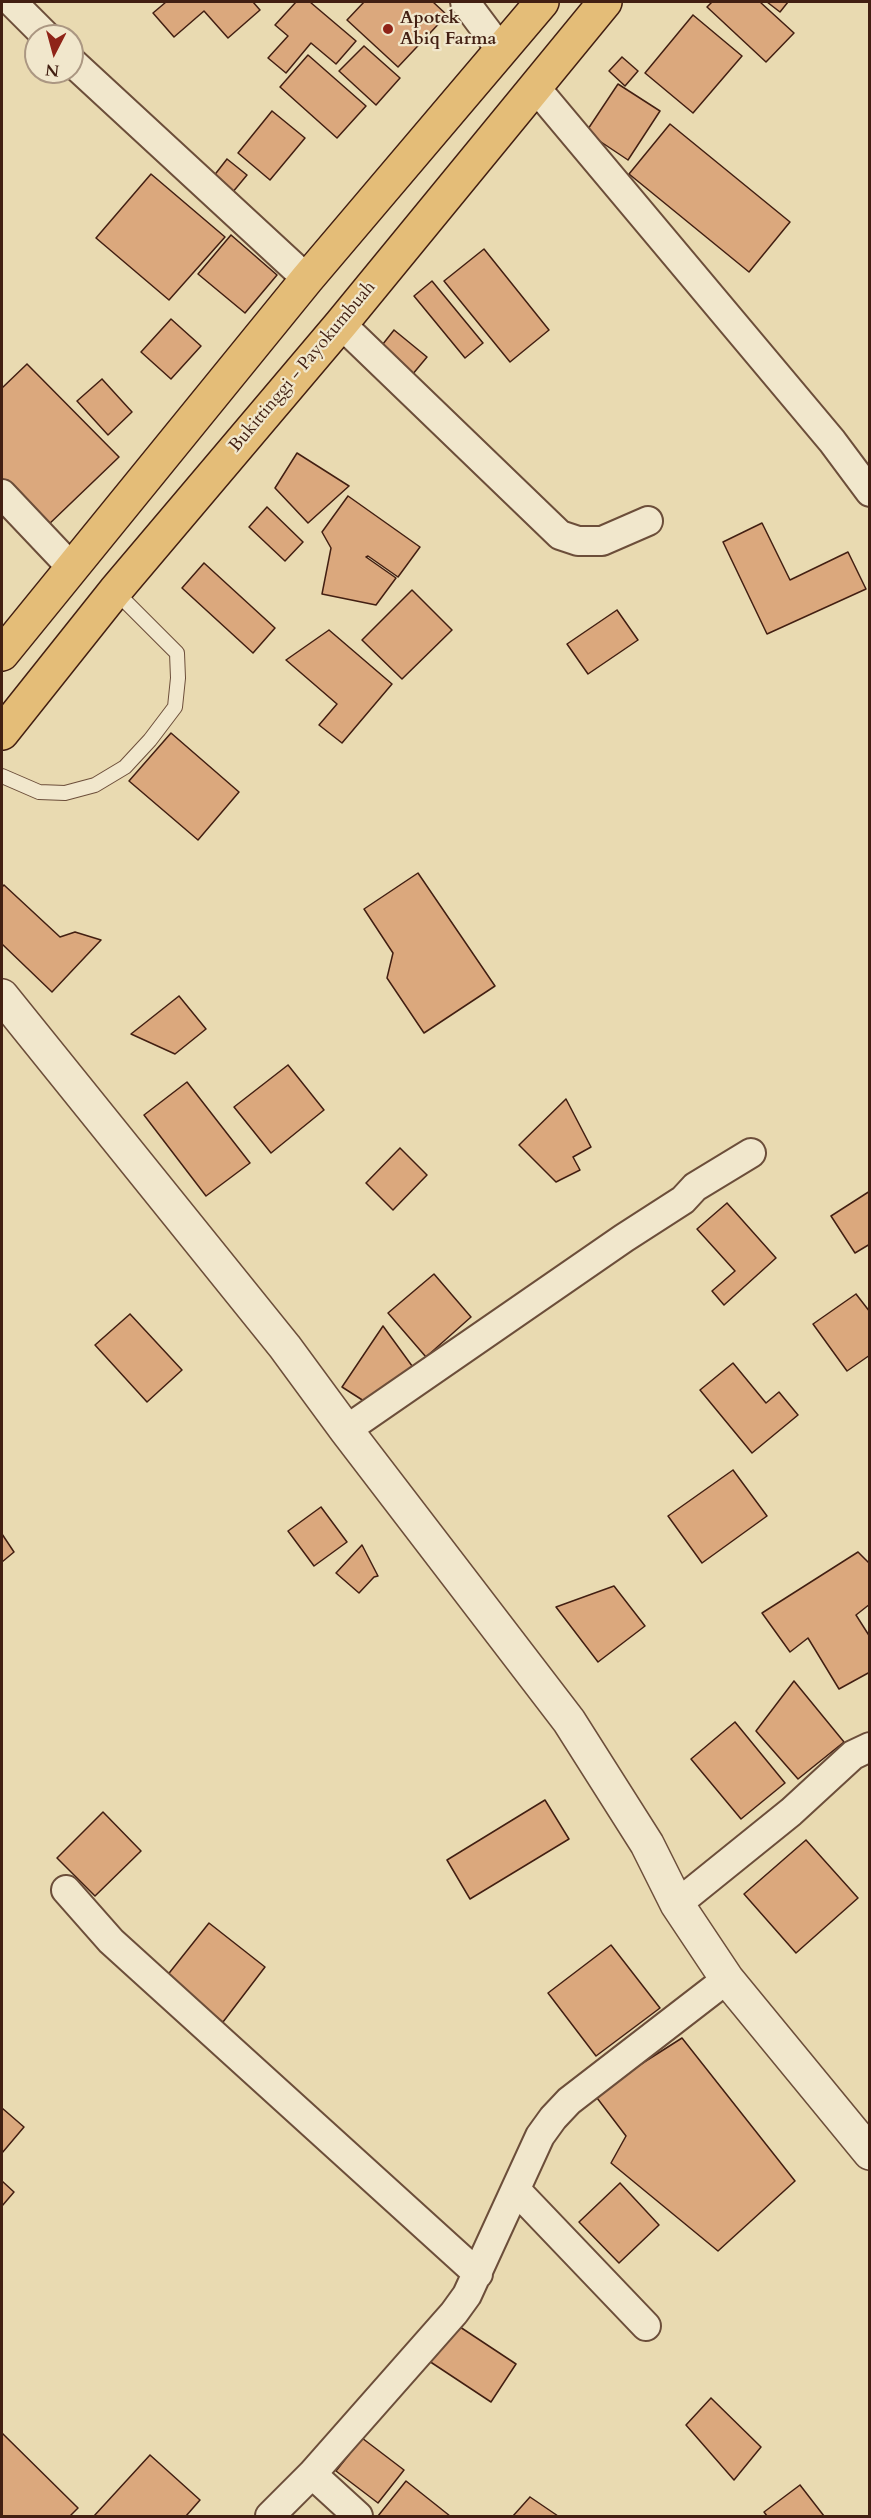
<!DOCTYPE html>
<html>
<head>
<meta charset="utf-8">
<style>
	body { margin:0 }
	#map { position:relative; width:871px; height:2518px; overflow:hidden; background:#e9dab1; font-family:Cardo,serif }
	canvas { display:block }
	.frame { position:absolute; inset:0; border:3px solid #421f12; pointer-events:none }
	.north { position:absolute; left:24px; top:24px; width:60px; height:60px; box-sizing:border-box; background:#f1e7cc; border:2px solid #ab9782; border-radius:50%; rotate:186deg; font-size:16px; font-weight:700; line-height:24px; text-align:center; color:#421f12 }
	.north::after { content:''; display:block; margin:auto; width:21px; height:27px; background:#8f2418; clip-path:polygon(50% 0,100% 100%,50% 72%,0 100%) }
</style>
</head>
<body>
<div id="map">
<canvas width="871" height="2518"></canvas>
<div class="frame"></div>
<div class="north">N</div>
</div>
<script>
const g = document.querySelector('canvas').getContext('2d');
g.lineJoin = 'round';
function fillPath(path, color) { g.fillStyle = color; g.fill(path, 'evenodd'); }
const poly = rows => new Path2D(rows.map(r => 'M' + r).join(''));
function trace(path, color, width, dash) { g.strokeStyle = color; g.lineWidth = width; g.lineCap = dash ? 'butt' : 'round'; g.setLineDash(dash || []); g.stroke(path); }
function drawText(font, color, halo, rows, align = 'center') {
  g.font = font + ' Cardo,serif'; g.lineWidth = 4.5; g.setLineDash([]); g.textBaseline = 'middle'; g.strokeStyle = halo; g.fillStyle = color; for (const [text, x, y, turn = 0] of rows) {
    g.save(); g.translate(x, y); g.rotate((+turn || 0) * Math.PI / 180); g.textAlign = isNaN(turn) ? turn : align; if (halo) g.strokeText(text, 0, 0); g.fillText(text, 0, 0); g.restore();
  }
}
const building = poly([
	[166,2,253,2,260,10,228,38,204,11,174,37,153,13,166,2],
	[296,2,310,2,356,41,336,64,311,43,286,73,268,58,288,36,275,25,296,2],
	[364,2,433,2,447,15,398,67,347,20,364,2],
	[712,2,760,2,794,33,766,62,707,7,712,2],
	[767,2,788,2,780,12,767,2],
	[693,15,742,56,693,113,645,73,693,15],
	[364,46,400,78,376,105,339,71,364,46],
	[308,55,366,106,337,138,280,87,308,55],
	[622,57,638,71,625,86,609,71,622,57],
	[618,84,660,111,628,160,586,132,618,84],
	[272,111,305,138,270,180,238,153,272,111],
	[670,124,790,222,749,272,629,174,670,124],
	[227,159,247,175,232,193,213,177,227,159],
	[151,174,225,237,169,300,96,238,151,174],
	[231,235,277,275,245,313,198,274,231,235],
	[484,249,549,330,510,362,444,281,484,249],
	[432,281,483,343,465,358,414,296,432,281],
	[171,319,201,346,171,379,141,352,171,319],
	[394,330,427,357,412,375,379,349,394,330],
	[27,364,119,457,46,527,2,482,2,388,27,364],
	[102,379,132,412,108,435,77,401,102,379],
	[297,453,349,486,308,523,275,488,297,453],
	[348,496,420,547,398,577,368,556,366,557,396,578,376,605,322,594,331,548,322,532,348,496],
	[267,507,303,542,285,561,249,527,267,507],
	[762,523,790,580,848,552,866,589,767,634,723,542,762,523],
	[204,563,275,628,253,653,182,588,204,563],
	[412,590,452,630,402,679,362,640,412,590],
	[617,610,638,640,588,674,567,644,617,610],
	[329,630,392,684,342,743,319,725,337,704,286,660,329,630],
	[171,733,239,792,198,840,129,781,171,733],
	[418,873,495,986,424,1033,387,978,393,953,364,909,418,873],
	[4,885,60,937,75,932,101,940,52,992,2,944,2,887,4,885],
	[179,996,206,1029,175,1054,131,1034,179,996],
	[288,1065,324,1110,271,1153,234,1107,288,1065],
	[187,1082,250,1163,206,1196,144,1115,187,1082],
	[566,1099,591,1147,573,1157,580,1170,556,1182,519,1145,566,1099],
	[400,1148,427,1175,393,1210,366,1183,400,1148],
	[870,1191,870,1244,855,1253,831,1216,870,1191],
	[727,1203,776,1258,724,1305,712,1291,735,1271,697,1229,727,1203],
	[434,1274,471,1317,426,1357,388,1313,434,1274],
	[856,1294,870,1312,870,1355,847,1371,813,1324,856,1294],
	[130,1314,182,1370,147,1402,95,1345,130,1314],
	[383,1326,415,1370,367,1403,342,1387,383,1326],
	[733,1363,766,1403,779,1392,798,1415,752,1453,700,1390,733,1363],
	[733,1470,767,1516,702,1563,668,1516,733,1470],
	[321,1507,347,1542,314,1566,288,1531,321,1507],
	[2,1534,14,1552,2,1562,2,1534],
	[362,1545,378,1576,374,1577,359,1593,336,1573,362,1545],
	[858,1552,870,1564,870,1604,856,1615,870,1637,870,1672,839,1689,808,1638,790,1652,762,1613,858,1552],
	[614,1586,645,1626,598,1662,556,1607,614,1586],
	[794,1681,844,1742,798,1779,756,1731,794,1681],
	[735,1722,785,1783,741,1819,691,1759,735,1722],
	[545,1800,569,1839,470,1899,447,1860,545,1800],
	[103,1812,141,1851,95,1896,57,1858,103,1812],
	[806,1840,858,1898,796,1953,744,1894,806,1840],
	[209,1923,265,1967,223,2022,166,1977,209,1923],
	[611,1945,660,2008,596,2056,548,1993,611,1945],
	[682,2038,795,2181,718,2251,611,2163,626,2136,594,2094,682,2038],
	[2,2108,24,2127,2,2153,2,2108],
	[2,2181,14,2192,2,2206,2,2181],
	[620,2183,659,2225,619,2263,579,2222,620,2183],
	[454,2323,516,2364,491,2402,429,2361,454,2323],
	[711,2398,761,2447,734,2480,686,2425,711,2398],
	[2,2433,78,2508,70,2516,2,2516,2,2433],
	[362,2438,404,2470,378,2503,336,2471,362,2438],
	[150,2455,200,2500,186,2516,94,2516,150,2455],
	[406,2481,450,2516,378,2516,406,2481],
	[800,2485,824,2516,767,2516,764,2512,800,2485],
	[530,2497,558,2516,513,2516,530,2497]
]);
fillPath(building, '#dba87d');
trace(building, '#421f12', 1.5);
const service = poly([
	[2,776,39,792,65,793,95,785,125,767,150,740,175,707,178,678,177,653,115,591]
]);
const minor = poly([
	[12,2,46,36],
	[465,2,501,50],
	[72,62,307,279],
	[535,87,832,441,870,492],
	[341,324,560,535,578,541,602,541,648,521],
	[2,494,72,568],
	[346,1430,624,1238,683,1200,695,1187,751,1153],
	[66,1890,111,1941,478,2274],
	[677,1904,791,1812,853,1755,870,1747],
	[516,2190,646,2326],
	[312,2474,358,2516],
	[270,2516,312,2474,454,2313,467,2295,540,2136,553,2118,569,2101,727,1979]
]);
const tertiary = poly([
	[2,996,285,1347,346,1430,569,1721,647,1844,677,1904,727,1979,870,2153]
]);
const trunk = poly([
	[2,654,307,279,542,2],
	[2,733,115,591,341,324,605,2]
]);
trace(service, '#6c4e3a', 16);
trace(minor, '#6c4e3a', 32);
trace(tertiary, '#6c4e3a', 36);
trace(trunk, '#421f12', 36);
trace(service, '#f1e7cc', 14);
trace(minor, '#f1e7cc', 28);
trace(tertiary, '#f1e7cc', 33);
trace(trunk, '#e4bd78', 33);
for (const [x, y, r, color] of [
	[388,29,6,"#8f2418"]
]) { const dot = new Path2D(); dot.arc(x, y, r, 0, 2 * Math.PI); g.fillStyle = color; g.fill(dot); trace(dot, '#f1e7cc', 2); }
drawText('bold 18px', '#421f12', '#f1e7cc', [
	["Apotek",400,19],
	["Abiq Farma",400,40]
], 'left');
drawText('18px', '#421f12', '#f1e7cc', [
	["Bukittinggi - Payokumbuah",303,367,-50]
]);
</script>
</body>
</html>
